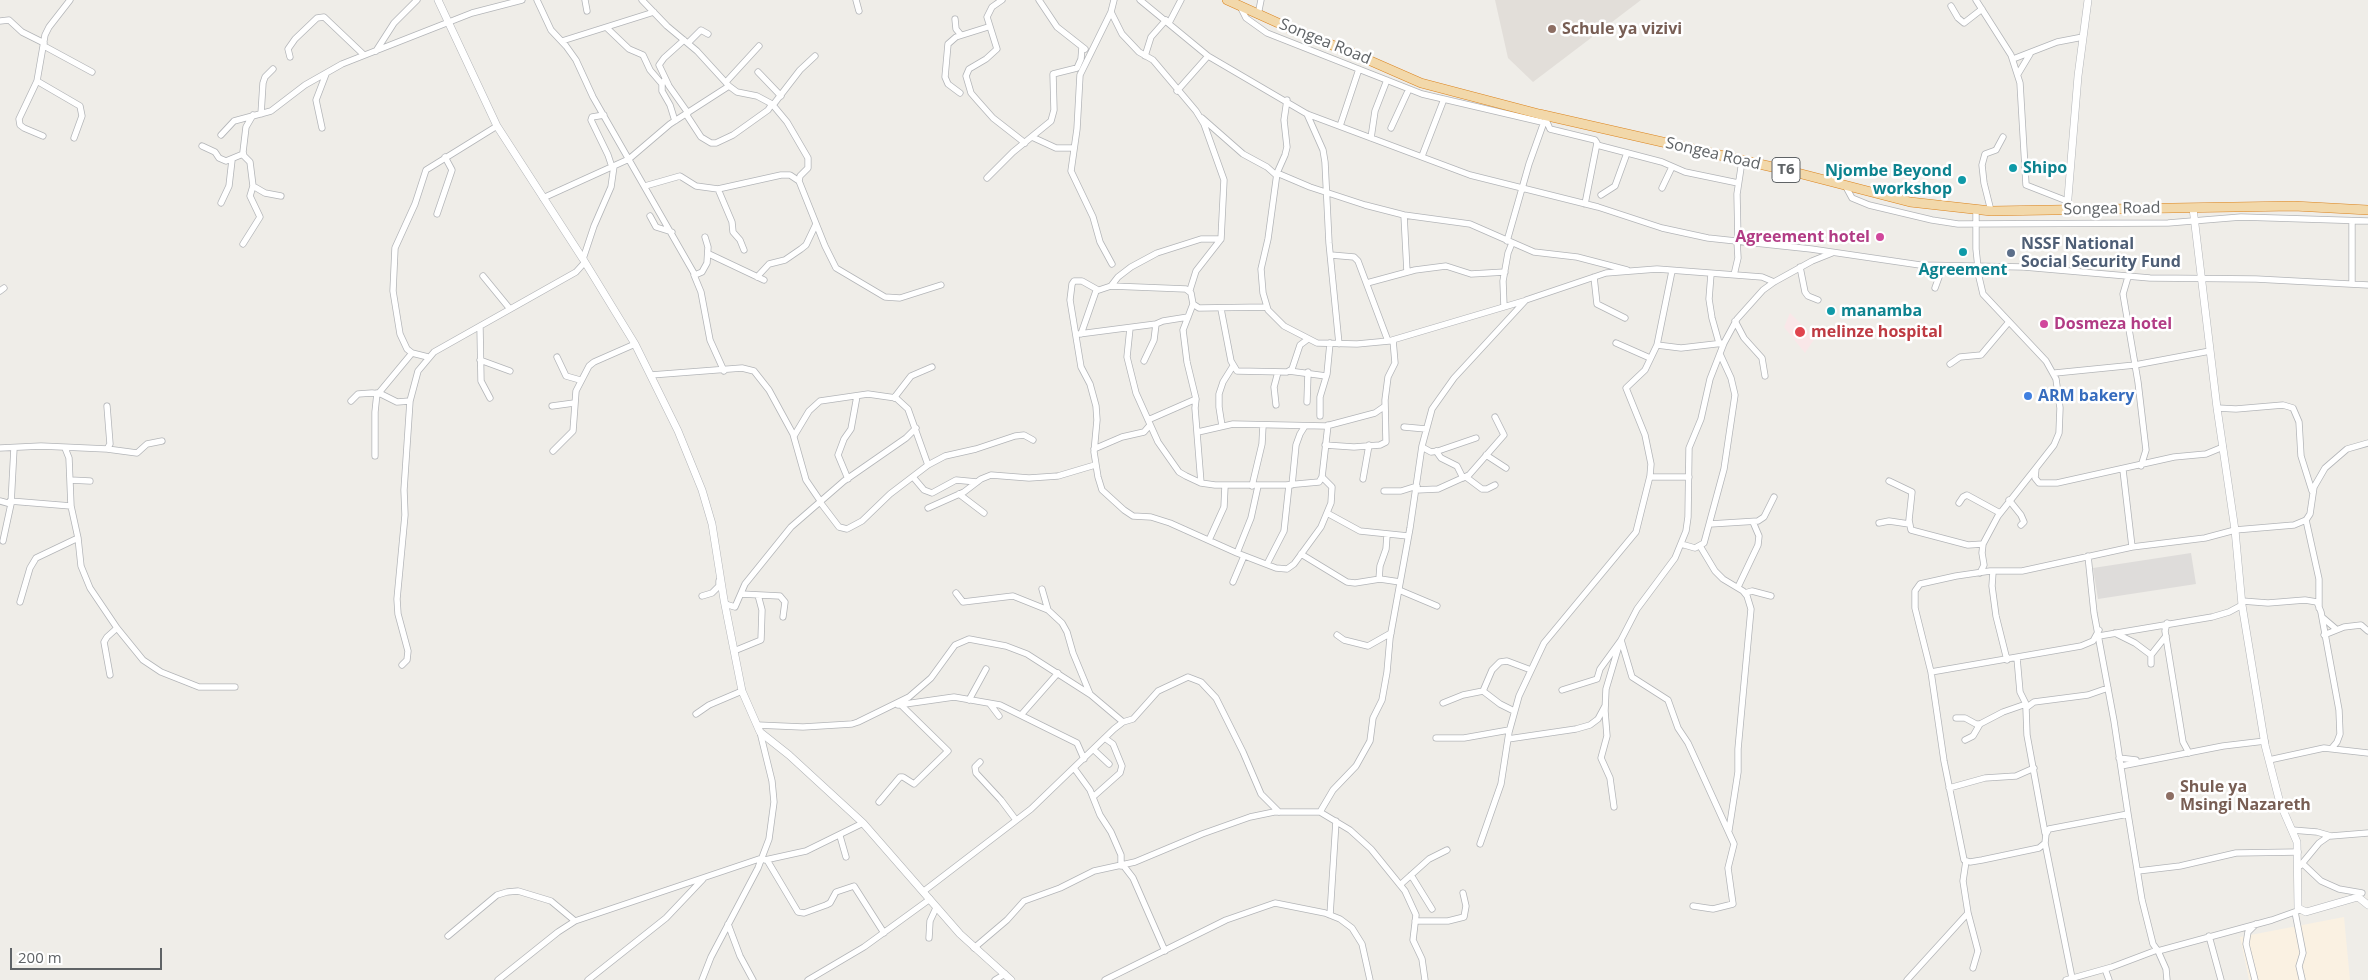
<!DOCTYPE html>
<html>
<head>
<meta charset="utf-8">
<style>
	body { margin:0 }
	#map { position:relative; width:2368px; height:980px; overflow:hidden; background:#efede8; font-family:"Open Sans",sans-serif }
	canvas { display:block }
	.scale { position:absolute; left:10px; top:948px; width:152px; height:22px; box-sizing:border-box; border:2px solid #5f6366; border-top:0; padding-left:6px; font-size:15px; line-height:18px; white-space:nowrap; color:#5f6366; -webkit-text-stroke:4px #fff; paint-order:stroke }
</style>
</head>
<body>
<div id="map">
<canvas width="2368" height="980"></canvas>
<div class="scale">200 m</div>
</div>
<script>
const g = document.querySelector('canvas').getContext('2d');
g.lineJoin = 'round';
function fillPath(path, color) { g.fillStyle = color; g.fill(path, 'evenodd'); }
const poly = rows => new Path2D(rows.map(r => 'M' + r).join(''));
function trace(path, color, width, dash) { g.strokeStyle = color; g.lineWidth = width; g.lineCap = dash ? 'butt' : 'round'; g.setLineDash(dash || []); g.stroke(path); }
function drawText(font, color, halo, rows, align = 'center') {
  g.font = font + ' "Open Sans",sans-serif'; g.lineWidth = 5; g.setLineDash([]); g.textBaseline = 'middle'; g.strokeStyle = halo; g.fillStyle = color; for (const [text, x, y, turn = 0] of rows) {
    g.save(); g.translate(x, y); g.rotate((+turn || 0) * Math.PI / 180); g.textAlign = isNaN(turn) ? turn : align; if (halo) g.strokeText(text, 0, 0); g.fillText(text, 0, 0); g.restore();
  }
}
fillPath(poly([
	[2344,917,2350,980,2249,980,2240,937]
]), '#faf1e2');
fillPath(poly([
	[2191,553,2196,584,2098,599,2093,568]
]), '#dedcda');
fillPath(poly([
	[1495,0,1641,0,1533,82,1508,58]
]), '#e2ded9');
fillPath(poly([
	[1790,313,1815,338,1805,353,1784,327]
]), '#f9e7e8');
const minor = poly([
	[537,0,551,30,566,46,576,60,593,97,695,275,702,272,707,263,708,247,705,237],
	[585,0,587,11],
	[642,0,667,26,697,51,729,86,737,92,757,96,772,104,787,122,808,158,808,168,800,176,799,181,825,246,836,268,885,297,900,298,941,285],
	[856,0,859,11],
	[1002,0,992,7,987,17,997,49,986,59,969,69,966,76,971,93,977,100,993,118,1025,143],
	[1039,0,1057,27,1085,49],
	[1114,0,1111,12,1122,34,1139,52,1153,60,1196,111,1204,124,1224,180,1221,239,1196,271,1190,290],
	[1140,0,1208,56,1307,114,1470,175,1598,207,1662,228,1708,238,1811,249,1920,265,2024,267,2150,278,2256,279,2368,285],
	[1976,0,2011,55,2020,83,2026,185,2067,201],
	[1240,6,1246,18,1267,33,1422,94,1546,123],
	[1951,6,1958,18,1964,23,1982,9],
	[1111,12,1080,75,1077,129,1071,171,1093,217,1100,242,1112,264],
	[1258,15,1261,0],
	[955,19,956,29,961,35],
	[0,21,9,20,22,32,44,43],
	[1169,23,1181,0],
	[607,28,629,49,643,55,650,70,662,84],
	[684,40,664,58,659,65,669,86,688,113],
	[562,41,654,12],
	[688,43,701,30,708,34],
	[44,46,92,72],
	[376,51,394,23,417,0],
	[1145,56,1151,37,1166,20],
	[290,57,288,49,295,39,317,18,324,17,364,55],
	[2013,59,2057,42,2083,37],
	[758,72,781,96],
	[2018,74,2030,54],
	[37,81,80,106,82,116,74,138],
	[664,81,662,84,662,91,670,105,675,121],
	[726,82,759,46],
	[1177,91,1208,56],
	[960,93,948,84,945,77,948,44,956,37,988,27],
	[1287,100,1284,120,1287,147,1285,155,1277,173,1268,239,1261,269,1263,293,1268,310,1284,326,1317,343,1357,344,1389,341,1524,301],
	[773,105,800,70,815,56],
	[261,114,263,83,265,77,273,69],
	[686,114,701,137,711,143,716,143,733,135,768,110,772,104],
	[1307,114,1323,150,1325,162,1329,243,1339,344],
	[604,115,592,117,591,120,608,155,612,167],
	[1202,118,1243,154,1267,167,1276,175],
	[1546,120,1550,129,1595,140,1597,143,1585,204],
	[1340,126,1359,69],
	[322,128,316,100,326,74],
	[1391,128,1409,89],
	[221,135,234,121,271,111,305,85,342,64,472,13,522,0],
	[43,136,24,128,20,125,19,119,37,81,45,35,49,27,70,0],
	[1032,137,1056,148,1074,148],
	[1371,138,1375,111,1387,80],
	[1597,145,1662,162,1685,172,1738,183],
	[202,146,215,152,219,158,226,161,243,154],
	[1422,156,1444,99],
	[1277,173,1310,187,1365,205,1404,215,1470,224,1534,252,1577,257,1627,270],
	[987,178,1013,152,1051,121,1054,110,1053,74,1077,68,1081,59,1082,47],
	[1845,185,1852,198,1869,205,1932,220,1958,224,2168,223,2241,217,2368,221],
	[253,186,265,193,281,196],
	[645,186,680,176,696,186,718,189,781,175,790,175,799,181],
	[1662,188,1672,167],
	[718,189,732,222,733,232,740,240,744,250],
	[1601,195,1615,186,1627,153],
	[543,198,629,159,670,124,729,86],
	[221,203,229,186,232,160],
	[1976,210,1976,249,1979,277,1983,294,2046,361,2056,379,2060,408,2059,433,2054,445,2036,468,2035,478,2039,483,2057,483,2174,457,2206,454,2223,447],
	[1991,211,1984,183,1982,165,1985,154,1996,150,2003,137],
	[437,214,452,170,445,157],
	[1404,215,1407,272],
	[650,216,656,227,672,232],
	[2352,221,2352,284],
	[1507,241,1529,164,1544,122],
	[1738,241,1737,194,1742,161],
	[243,244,260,217,250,196,253,186,250,162,244,156,243,152,246,127,253,115],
	[709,254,764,280],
	[1331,255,1354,257,1358,261,1388,341],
	[583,259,594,226,611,187,614,166],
	[1800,267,1805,292,1808,296,1818,300],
	[1672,271,1657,345,1681,348,1724,343],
	[1711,274,1709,299,1712,318,1719,343],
	[694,275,701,292,710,340,724,371],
	[1734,275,1738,258,1737,241],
	[483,276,510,309],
	[757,277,769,264,785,260,801,249,806,245,816,224],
	[1594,277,1597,304,1625,318],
	[2128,277,2123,294,2138,382,2146,450,2141,466],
	[1367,283,1415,270,1446,266,1471,274,1505,272],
	[1111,286,1118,277,1131,267,1157,253,1201,239,1221,239],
	[1935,288,1943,266],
	[1098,290,1082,281,1074,281,1072,284,1070,300,1081,367,1090,384,1096,406,1097,420,1094,452,1098,477,1102,490,1124,510,1133,516,1151,517,1170,523,1237,553,1276,568,1287,569,1294,564,1321,527,1331,503,1332,487,1322,477],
	[0,291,4,288],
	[1193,304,1183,330,1187,362,1196,399,1195,408,1201,483],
	[1504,307,1503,281,1508,253,1512,243],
	[1221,309,1231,361,1237,371,1287,372,1292,369,1300,345,1308,339],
	[1735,321,1744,338,1762,358,1765,376],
	[480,327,481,381,490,398],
	[1130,328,1127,357,1136,393,1158,442,1179,472,1186,476,1201,483,1215,485,1286,485,1319,482,1322,477,1328,425],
	[1079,334,1156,324,1163,321,1188,317],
	[1081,334,1096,291,1111,286,1186,289,1191,293,1193,304,1199,308,1267,307],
	[1616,343,1650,358],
	[428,357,412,353,407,349,400,334,393,291,395,248,415,204,426,170,497,126],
	[557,357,566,376,580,380],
	[480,360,510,371],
	[1144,361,1154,340,1156,324],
	[1950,364,1960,357,1981,355,2008,323],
	[1289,371,1326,376],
	[2055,373,2135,365,2210,351],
	[651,375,742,368,754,371,769,390,793,434,806,480,821,502],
	[378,394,412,353],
	[894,398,911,376,932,367],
	[351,401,358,394,372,393,381,394,397,402,410,401],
	[1307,402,1308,372],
	[1276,405,1274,387,1278,372],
	[552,406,574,403],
	[2217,408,2236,409,2283,405,2293,408,2299,422,2301,456,2312,491],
	[1320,416,1320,397,1327,374,1330,343],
	[1148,420,1196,399],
	[1222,426,1219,407,1219,394,1223,382,1233,366],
	[1404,427,1426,429],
	[1198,432,1233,424,1326,426,1375,413,1385,406],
	[794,436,809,411,820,401,868,394,896,398,908,409,928,465],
	[1325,445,1354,447,1380,445,1386,442,1385,400,1388,377,1395,363,1393,340],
	[1422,447,1431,452,1438,451,1476,438],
	[0,448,41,446,107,449,110,444,107,406],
	[65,448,69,458,71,506,78,538,81,566,90,588,117,628,143,660,161,672,199,687,235,687],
	[107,449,137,453,147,444,162,441],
	[1094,449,1122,437,1144,432,1150,425],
	[553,451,573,431,576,391,589,366,594,362,635,344],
	[1436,451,1441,458,1457,466,1463,478],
	[1486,455,1506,468],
	[375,456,375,412,377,393],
	[2123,470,2132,547],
	[913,477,924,490,932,493,956,480,977,482],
	[1466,477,1482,489,1487,489,1495,485],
	[1650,477,1689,477],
	[848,479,838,455,844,439,851,429,857,396],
	[1363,479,1369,445],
	[70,480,90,481],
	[1889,481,1912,492,1909,520,1911,530,1968,545,1983,544],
	[1292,485,1296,445,1300,434,1305,426],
	[1252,486,1262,444,1263,425],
	[1416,490,1438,489,1469,475,1504,435,1495,417],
	[1384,491,1401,491,1417,486],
	[959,494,984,513],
	[2009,500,2021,515,2024,522,2021,525],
	[0,501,11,504],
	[10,501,71,506],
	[820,502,839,527,847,529,862,521,890,494,928,465,945,456,976,449,1015,436,1024,435,1033,440],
	[1959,503,1963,497,1967,495,2000,513],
	[928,508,964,492,981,479,991,475,1029,478,1058,476,1095,465],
	[1327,513,1360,531,1408,536],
	[2306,520,2319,579,2319,608],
	[1879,523,1889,521,1909,524],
	[1710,524,1758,521,1764,517,1774,497],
	[1209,540,1224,507,1225,486],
	[3,541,11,504,14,448],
	[1681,544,1695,548,1704,543,1724,469,1735,395,1731,378,1720,354],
	[1700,546,1715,571,1723,579,1743,591,1747,596,1751,609,1738,749,1738,772,1729,830],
	[1237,553,1251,518,1258,486],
	[1301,554,1347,582,1355,583,1380,579,1400,582],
	[2088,556,2094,613,2114,721,2128,814,2142,900,2153,944,2158,951,2272,920,2300,910],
	[1267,564,1284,531,1289,485],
	[1993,572,1992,586,1996,616,2007,660],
	[1980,573,1984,565,1982,553,1983,544,1998,516,2036,468],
	[1379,579,1380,566,1386,549,1387,535],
	[1233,582,1244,556],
	[1738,587,1758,545,1759,536,1753,522],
	[1042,589,1048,610],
	[1399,590,1437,606],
	[956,593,963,602,1013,596,1048,610,1062,623,1067,632,1073,653,1090,694],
	[1745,593,1752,591,1771,596],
	[741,594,780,596,785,602,783,617],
	[702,596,712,593,719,586,719,581],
	[2242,601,2268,603,2305,600,2317,602,2321,612,2339,710,2340,734,2337,742,2332,748],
	[20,602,30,568,36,558,78,538],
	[725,604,735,607,745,584,791,527,844,481,906,438,916,428],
	[2322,617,2336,629],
	[2167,623,2165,631,2183,742,2189,753],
	[2115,633,2135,643,2151,655],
	[1337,635,1344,640,1368,646,1391,633],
	[2324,635,2344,627,2361,625,2368,631],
	[2099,636,2212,617,2229,612,2242,605],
	[1621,640,1632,677,1668,700,1678,728,1688,743,1734,844,1728,868,1733,904,1713,909,1693,906],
	[734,651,761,640,762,610,758,595],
	[2017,658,2020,692,2027,706],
	[2151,664,2151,655,2166,636],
	[402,665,407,660,408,651,398,614,397,599,405,515,404,490,410,401,418,371,434,352,560,281,576,272,585,262],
	[1931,672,2081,646,2093,641,2099,630],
	[110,675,104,642,107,637,117,628],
	[1562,690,1597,679,1600,669,1621,640,1637,609,1675,558,1686,531,1688,517,1689,448,1701,419,1710,379,1724,343,1737,319,1763,290,1774,282,1812,261,1832,253],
	[1483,691,1492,670,1500,662,1507,661,1531,670],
	[969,700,986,669],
	[1443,703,1463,695,1483,691,1500,704,1514,711],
	[990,704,999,716],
	[898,705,954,697,1000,705,1077,743,1084,759],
	[696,714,709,705,742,691],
	[1021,715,1058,673],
	[1956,718,1965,718,1976,724,1980,724,2003,712,2026,704],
	[757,725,803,727,852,724,858,722,909,697,931,678,955,645,969,639,1006,646,1027,654,1091,695,1123,722],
	[1436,738,1464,738,1509,730],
	[1508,739,1576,729,1590,725,1598,719,1605,706],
	[1965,740,1973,736,1980,724],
	[1094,750,1109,764],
	[2119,758,2136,760],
	[2269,760,2324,748,2368,753],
	[980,762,975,767,976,773,1001,800,1016,820],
	[2121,766,2223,746,2265,741],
	[1074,768,1090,790,1100,815,1111,832,1121,855,1121,866],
	[1949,788,1985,778,2016,776,2034,768],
	[1093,797,1120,773,1122,766,1113,744,1106,739],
	[879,802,900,777,903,777,914,784,948,751,901,705],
	[1614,807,1610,778,1601,758,1607,736,1605,711,1606,689,1620,642],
	[1320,812,1333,790,1356,766,1370,741,1373,718,1382,700,1387,672,1390,638,1410,528,1422,446,1432,409,1454,378,1526,300,1606,273,1657,269,1762,277,1774,282],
	[2128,814,2049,829,2046,834,2045,843,2039,848,1982,860,1970,862,1964,860,1944,761,1931,672,1915,608,1915,591,1920,584,1956,576,1990,571,2022,571,2132,547,2205,538,2235,530,2294,525,2306,520,2310,514,2314,487,2325,468,2347,449,2368,443],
	[2292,830,2317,832,2331,836,2368,833],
	[2045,833,2027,735,2026,708,2034,702,2088,695,2108,688],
	[840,836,846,857],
	[2045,843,2072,978],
	[1480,844,1501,784,1509,732,1519,696,1544,643,1636,532,1650,476,1651,464,1645,435,1626,388,1645,370,1657,345],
	[765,860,806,851,863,823],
	[767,860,798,912,804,913,826,905,830,903,836,892,854,886,884,933],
	[2303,864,2321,881,2339,889,2362,893],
	[1123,865,1133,878,1165,951],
	[2300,866,2319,843,2329,836],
	[2138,871,2180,866,2236,853,2298,852],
	[1411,875,1432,909],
	[1400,885,1429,859,1447,850],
	[924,891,1031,809,1114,729,1123,722,1133,719,1158,691,1188,677,1201,682,1216,698,1243,752,1261,794,1279,812],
	[2295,912,2303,953,2299,966,2302,979],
	[1968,913,1978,951,1973,968],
	[1330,915,1336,821],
	[1415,921,1448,921,1464,917,1466,906,1463,893],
	[728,924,740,956,753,980],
	[448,936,497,895,507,892,518,891,551,901,575,921],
	[2209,936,2221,980],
	[929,938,930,921,936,908],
	[974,948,1007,920,1024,901,1060,888,1094,871,1135,862,1202,834,1250,817,1274,812,1320,812,1350,830,1371,849,1405,891,1416,915,1413,940,1422,959,1425,980],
	[2158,951,2166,969,2167,980],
	[2105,969,2109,980],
	[498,980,558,932,575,921,762,858],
	[588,980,666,918,703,879],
	[702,980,711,957,758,868,769,839,774,802,772,781,760,732],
	[808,980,864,947,930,899],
	[995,980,1005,974],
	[1105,980,1226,920,1275,903,1325,913,1340,919,1352,928,1362,944,1370,980],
	[1907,980,1968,913,1963,881,1966,861],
	[2066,980,2112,967,2157,950],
	[2255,980,2246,944,2248,932,2256,924]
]);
const tertiary = poly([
	[438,0,497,126,583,259,635,344,678,431,702,490,712,524,724,600,742,691,760,732,789,755,863,823,960,934,1011,980],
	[2193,208,2217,408,2235,530,2242,605,2265,745,2280,803,2297,842,2298,908,2306,912,2358,897,2368,905],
	[2067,210,2078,76,2088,0]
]);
const trunk = poly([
	[1227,0,1287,27,1357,55,1421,83,1539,114,1790,171,1910,202,1991,211,2294,206,2368,210]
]);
trace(minor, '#b3b5b8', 7);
trace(tertiary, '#b3b5b8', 8);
trace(trunk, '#db831d', 10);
trace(minor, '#fff', 5.5);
trace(tertiary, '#fff', 7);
trace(trunk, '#f2d8aa', 9);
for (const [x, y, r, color] of [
	[1552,29,5,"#8d6e63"],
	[2013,168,5,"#0f9aa8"],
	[1962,180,5,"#0f9aa8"],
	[1880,237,5,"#d1479c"],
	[1963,252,5,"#0f9aa8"],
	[2011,253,5,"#5c6f8a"],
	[1831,311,5,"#0f9aa8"],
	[2044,324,5,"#d1479c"],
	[1800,332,6,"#e0444e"],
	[2028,396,5,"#3f7fe0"],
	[2170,796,5,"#8d6e63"]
]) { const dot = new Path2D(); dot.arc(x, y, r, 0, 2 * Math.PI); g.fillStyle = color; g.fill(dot); trace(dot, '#fff', 2); }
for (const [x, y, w] of [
	[1786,170,28]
]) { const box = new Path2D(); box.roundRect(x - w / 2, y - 12.5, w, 25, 4); g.fillStyle = '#fff'; g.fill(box); trace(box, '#5f6366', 1); }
drawText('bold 15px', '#5f6366', null, [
	["T6",1786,170]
]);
drawText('bold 16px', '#785e54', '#fff', [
	["Schule ya vizivi",1562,29],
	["Shule ya",2180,787],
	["Msingi Nazareth",2180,805]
], 'left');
drawText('16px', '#5f6366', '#fff', [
	["Songea Road",1325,42,22],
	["Songea Road",1713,154,13],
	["Songea Road",2112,209,-1]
]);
drawText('bold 16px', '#0d838f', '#fff', [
	["Shipo",2023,168],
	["Njombe Beyond",1952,171,"right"],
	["workshop",1952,189,"right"],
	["Agreement",1963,270,"center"],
	["manamba",1841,311]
], 'left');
drawText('bold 16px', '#b23c85', '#fff', [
	["Agreement hotel",1870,237],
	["Dosmeza hotel",2054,324,"left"]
], 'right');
drawText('bold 16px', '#4e5e75', '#fff', [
	["NSSF National",2021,244],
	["Social Security Fund",2021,262]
], 'left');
drawText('bold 16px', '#be3a42', '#fff', [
	["melinze hospital",1811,332]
], 'left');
drawText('bold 16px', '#366cbe', '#fff', [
	["ARM bakery",2038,396]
], 'left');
</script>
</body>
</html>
